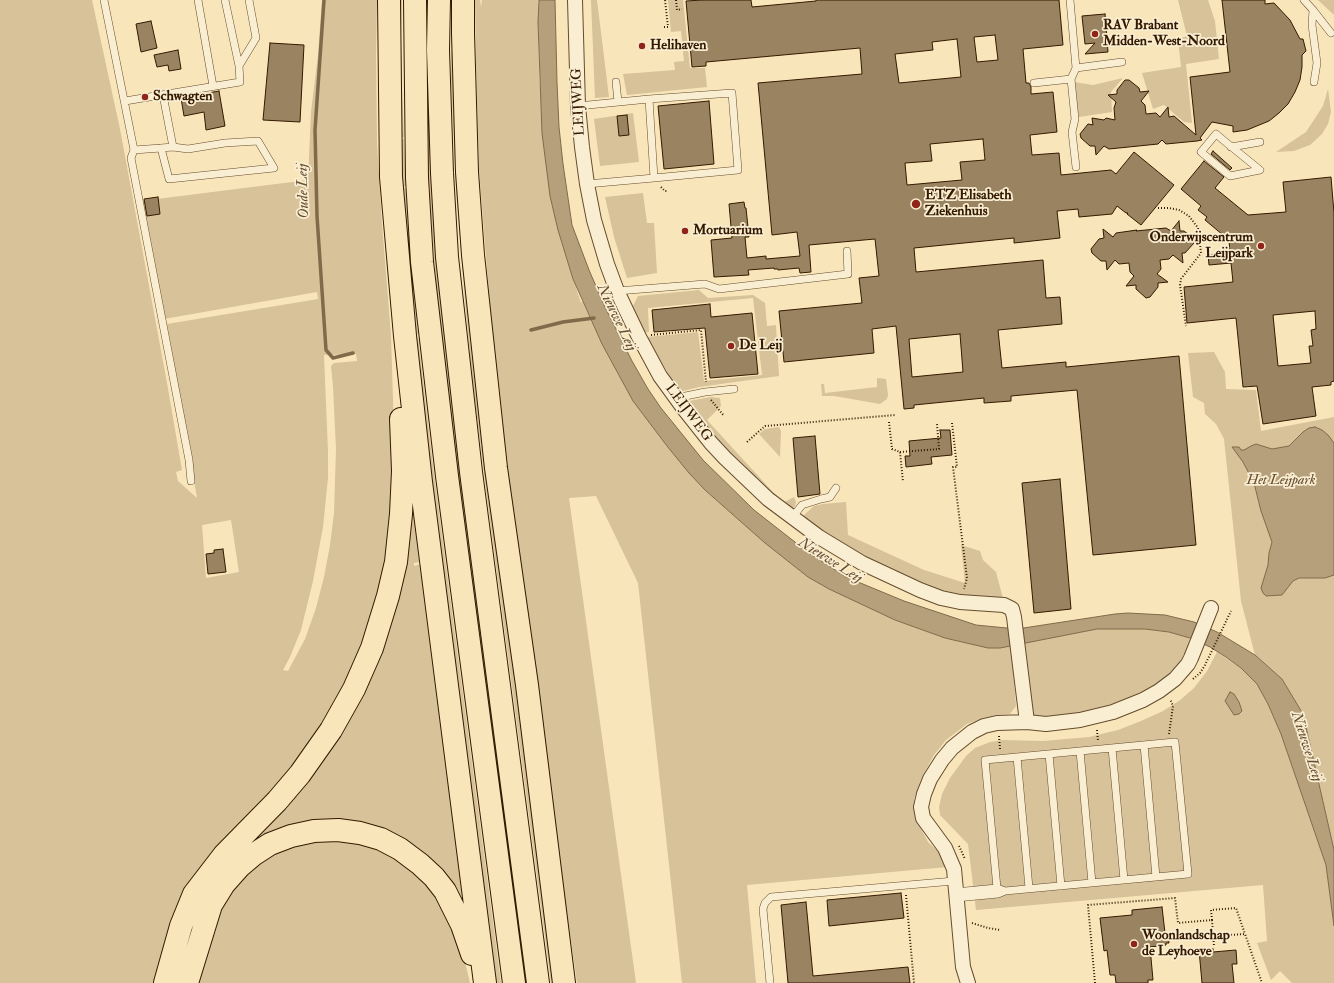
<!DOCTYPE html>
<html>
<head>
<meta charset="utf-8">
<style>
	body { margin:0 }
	canvas { display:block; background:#f8e5ba }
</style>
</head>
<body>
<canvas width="1334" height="983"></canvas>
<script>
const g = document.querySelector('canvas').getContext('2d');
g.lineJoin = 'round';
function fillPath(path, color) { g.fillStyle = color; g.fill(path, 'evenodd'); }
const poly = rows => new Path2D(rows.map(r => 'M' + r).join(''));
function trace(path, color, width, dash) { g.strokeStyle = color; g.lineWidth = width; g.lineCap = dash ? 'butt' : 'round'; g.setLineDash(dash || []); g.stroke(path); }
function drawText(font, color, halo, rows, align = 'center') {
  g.font = font + ' "IM FELL Double Pica",serif'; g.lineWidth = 3.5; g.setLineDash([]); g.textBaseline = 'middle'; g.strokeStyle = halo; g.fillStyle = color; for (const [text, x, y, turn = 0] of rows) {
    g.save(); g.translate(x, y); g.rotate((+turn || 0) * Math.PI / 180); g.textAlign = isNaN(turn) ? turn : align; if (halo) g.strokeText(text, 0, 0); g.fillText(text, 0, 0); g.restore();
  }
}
fillPath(poly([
	[0,0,92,0,120,129,167,383,182,470,176,472,178,481,197,498,167,324,318,299,317,292,164,319,141,201,308,180,311,112,318,55,322,0,377,0,376,55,377,143,382,224,391,335,394,432,395,479,386,568,357,662,313,742,256,810,159,983,0,983],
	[356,354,357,361,334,363,331,366,333,386,336,449,334,513,330,545,324,577,316,608,305,639,288,671,283,670,290,657,301,630,313,581,323,527,328,478,328,452,324,355],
	[231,520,239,572,206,578,202,525],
	[397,0,402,0,401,36,399,36,399,39,401,39,402,86,400,87,400,89,402,89,404,137,401,138,402,139,404,139,406,186,404,187,404,188,406,188,411,249,408,250,408,251,411,251,414,292,412,292,412,294,414,294,418,334,416,335,416,337,418,337,434,474,501,983,496,983,423,423,401,176],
	[424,0,430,0,530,983,522,983,477,645,437,296,430,204,426,133],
	[451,0,456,0,556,983,551,983,488,505,472,377,465,301,456,190,451,79],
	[475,0,480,0,481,7,482,0,538,0,539,74,545,155,550,191,562,244,581,303,582,301,602,344,633,401,667,446,705,490,765,543,808,577,829,589,895,620,945,638,1011,646,1016,706,1010,714,996,715,983,718,967,724,946,740,934,755,921,779,914,799,917,821,928,842,941,854,947,867,747,885,756,983,682,983,638,583,596,496,569,498,636,983,577,983,560,865,509,480,491,320,479,169,476,64],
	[591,0,597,0,609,97,595,98],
	[668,0,683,0,690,68,705,68,707,87,627,95,623,74,675,70,674,62,684,61,681,31,671,32],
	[1178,0,1208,0,1215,21,1219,59,1186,64,1192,123,1184,122,1164,105,1153,109,1142,73,1181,67,1178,39,1187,36],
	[1318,0,1334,0,1334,15],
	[1123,78,1111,92,1112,112,1079,117,1074,82,1093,85],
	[1328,89,1331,112,1328,124,1322,134,1310,145,1294,151,1276,152,1306,132,1323,106],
	[633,113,639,162,600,166,594,119],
	[643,193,647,223,654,223,657,273,627,278,614,237,605,197],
	[699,290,708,298,753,295,765,303,767,326,776,325,779,376,699,387,679,392,647,337,698,332,704,381,762,375,753,298,648,308,649,332,644,333,633,306,638,296],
	[1214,352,1225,372,1226,389,1256,390,1261,431,1334,417,1334,850,1303,714,1282,679,1255,655,1241,601,1224,439,1216,424,1205,414,1204,403,1193,397,1188,353],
	[877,378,886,379,888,395,887,399,880,404,834,396,822,396,821,384,824,384,825,393,877,387],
	[711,397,720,398,721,406,707,420,783,503,794,497,796,502,795,507,788,509,730,459,686,403,689,401],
	[779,427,781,431,780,457,759,434,765,429],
	[409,472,420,562,414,563,414,566,421,564,468,923,378,832,251,848,179,983,189,925,352,701],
	[846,502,848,535,924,570,965,583,961,545,980,551,983,560,996,572,1004,602,941,592,858,556,806,522,804,515,814,506,823,504],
	[1097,629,1145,629,1169,632,1190,638,1185,658,1177,669,1152,689,1119,704,1083,714,1032,718,1023,642],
	[1217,652,1241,668,1257,684,1268,704,1281,734,1326,865,1334,926,1334,983,1292,983,1280,971,1271,980,1257,943,1267,941,1263,885,976,910,968,844,940,815,939,807,942,794,950,778,966,756,975,748,990,742,1003,740,1043,741,1089,737,1118,730,1141,721,1163,711,1179,701,1194,688,1207,671],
	[312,838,376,845,427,879,459,937,470,983,192,983,210,920,254,862]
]), '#d7c29a');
const water = poly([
	[539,0,555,0,557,82,559,127,563,164,572,225,589,270,605,307,632,361,648,389,661,408,703,460,754,510,809,553,846,577,904,601,976,625,1017,629,1115,614,1128,613,1165,615,1194,622,1217,632,1255,655,1282,679,1303,714,1334,850,1334,926,1326,865,1281,734,1268,704,1257,684,1241,668,1226,657,1210,647,1190,638,1169,632,1145,629,1097,629,1000,648,988,648,945,638,895,620,829,589,808,577,765,543,705,490,689,473,667,446,633,401,602,344,573,279,558,230,550,196,542,133,538,22,539,0],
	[1315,427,1322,430,1328,435,1334,443,1334,575,1325,578,1299,578,1293,581,1282,595,1266,596,1263,593,1261,588,1268,565,1269,553,1272,542,1261,511,1254,483,1243,462,1232,447,1239,447,1241,450,1244,450,1251,446,1256,444,1272,449,1289,446,1303,432,1309,428,1315,427],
	[1230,692,1234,694,1239,702,1242,711,1239,714,1234,715,1225,701,1230,692]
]);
fillPath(water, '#b5a07b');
trace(water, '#816a4a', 1);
trace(poly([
	[324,0,315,130,317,216,326,350,333,358,353,353],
	[531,330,563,322,594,318]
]), '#816a4a', 3.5);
const building = poly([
	[702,0,751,0,752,7,816,1,816,0,1059,0,1063,45,1023,49,1026,83,1029,83,1031,87,1031,94,1053,92,1057,132,1030,135,1032,155,1059,153,1061,175,1111,170,1116,174,1134,152,1174,185,1141,225,1127,214,1128,213,1126,213,1117,206,1112,214,1079,217,1078,209,1057,211,1060,238,1014,243,1014,238,914,248,916,272,1043,260,1046,298,1060,297,1062,324,998,330,1002,368,1066,362,1066,367,1179,356,1196,545,1093,555,1077,390,1011,396,1011,401,984,403,984,398,914,405,914,408,904,409,896,326,872,329,874,353,784,362,779,311,862,303,859,278,879,276,875,239,809,245,811,272,800,273,799,268,778,270,778,269,774,269,774,268,748,270,749,275,714,277,711,240,732,238,729,204,744,202,745,208,746,208,749,237,745,237,747,258,766,256,766,259,800,256,797,232,772,235,758,83,862,74,860,48,706,62,706,66,692,67,686,1,702,0],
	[995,35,998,60,977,62,974,37,995,35],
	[957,39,961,77,899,83,895,54,933,50,932,42,957,39],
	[983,139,985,160,960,162,962,180,907,185,905,163,932,161,930,144,983,139],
	[960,334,963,372,912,377,909,339,960,334],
	[1222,0,1265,0,1265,4,1274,3,1290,20,1300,39,1303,39,1306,51,1302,55,1302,67,1300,80,1295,92,1288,104,1279,113,1269,121,1247,130,1233,132,1233,126,1212,122,1200,138,1202,140,1197,141,1166,144,1162,140,1158,144,1109,149,1104,146,1096,155,1095,146,1090,146,1081,138,1080,134,1088,124,1093,125,1092,118,1104,120,1106,118,1115,120,1114,108,1116,102,1108,95,1117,94,1117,90,1125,80,1129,80,1139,88,1140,92,1149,91,1141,101,1145,105,1146,114,1156,113,1160,117,1168,107,1169,117,1174,116,1196,135,1190,77,1230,72,1222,0],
	[1105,14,1108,52,1085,54,1095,43,1085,44,1082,16,1105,14],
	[151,21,157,48,141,52,136,24,151,21],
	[270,43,304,45,300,122,263,120,270,43],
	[178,50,181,69,169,71,168,65,157,67,154,55,178,50],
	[219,91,225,126,206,130,204,112,184,116,181,98,219,91],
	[709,101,714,164,664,169,658,106,709,101],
	[627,115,629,135,619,136,617,116,627,115],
	[1213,151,1232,168,1230,170,1211,154,1213,151],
	[1204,161,1224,177,1215,188,1248,215,1286,212,1283,182,1331,177,1334,213,1334,381,1331,382,1331,385,1312,387,1316,416,1263,424,1257,386,1243,387,1236,318,1187,323,1184,287,1233,282,1231,263,1209,265,1208,255,1230,253,1229,240,1205,220,1207,217,1198,210,1201,206,1181,189,1204,161],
	[1315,311,1316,329,1311,330,1313,346,1309,346,1311,363,1278,366,1273,315,1315,311],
	[158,197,160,214,147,216,144,199,158,197],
	[1179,221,1180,231,1184,231,1194,239,1194,243,1185,253,1182,253,1183,263,1173,255,1169,259,1160,260,1161,269,1157,274,1168,282,1158,283,1158,287,1150,297,1146,298,1136,289,1136,285,1126,286,1134,276,1130,272,1129,263,1119,264,1115,260,1107,270,1106,261,1101,261,1092,253,1091,249,1099,239,1104,238,1103,229,1113,237,1116,233,1137,230,1136,231,1166,228,1171,231,1179,221],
	[710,304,711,317,752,313,758,374,710,378,705,328,654,332,652,310,710,304],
	[940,430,950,430,952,455,931,457,932,464,906,467,905,456,910,456,909,441,941,438,940,430],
	[815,436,820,494,798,497,793,438,815,436],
	[1060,479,1071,609,1034,613,1022,483,1060,479],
	[223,549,226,572,208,574,206,554,214,553,214,550,223,549],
	[901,893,904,918,829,926,827,900,901,893],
	[806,902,813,976,908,967,910,983,788,983,781,905,806,902],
	[1162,907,1165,933,1168,933,1169,943,1166,943,1166,945,1150,947,1153,980,1148,980,1148,983,1116,983,1115,975,1110,975,1107,950,1104,951,1100,918,1132,915,1132,910,1162,907],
	[1213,949,1213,952,1236,950,1237,964,1232,964,1234,983,1202,983,1199,950,1213,949]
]);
fillPath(building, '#9a8361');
trace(building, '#341900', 1);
const lane = poly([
	[104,0,134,150,161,148,173,147,188,149,225,143,258,141,274,168,169,179,161,148],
	[198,0,213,86],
	[225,0,239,66],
	[1070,0,1076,68,1122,62],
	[1304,0,1313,10,1331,33],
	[1313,10,1312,25,1317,63,1314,82],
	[616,82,618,102],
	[1034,83,1071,79],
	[163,95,173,147],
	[649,99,732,93,738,170,654,178],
	[125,101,240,82,239,66,256,38,249,0],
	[578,106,649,99,654,178,587,184],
	[1216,134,1228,144,1260,170,1230,176,1201,152,1216,134],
	[1231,147,1260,142],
	[134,150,131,158,189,460,191,481],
	[1076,167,1072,132,1075,119,1071,79,1076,68],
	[617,291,705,284,719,289,848,274,847,251],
	[676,398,705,392,734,389],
	[792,518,802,505,821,499,830,497,836,488],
	[1144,745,1156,877],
	[1112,748,1124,880],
	[1080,751,1092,883],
	[1049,754,1061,886],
	[1017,757,1029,888],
	[955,892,997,888],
	[956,898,998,894,1005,891,1188,874,1175,742,985,760,997,888,1005,891],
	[770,983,763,909,765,903,771,897,954,881]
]);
const street = poly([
	[575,0,578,106,582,147,587,184,594,220,607,264,617,291,639,337,660,376,684,409,711,443,725,458,768,499,819,537,862,563,920,590,941,598,960,602,1004,605,1012,609,1014,617,1027,722],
	[968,983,963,967,954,869,945,848,923,818,921,807,924,794,930,779,942,760,952,748,972,732,984,726,997,723,1027,722,1046,724,1080,720,1113,712,1143,700,1159,691,1175,679,1188,664,1191,658,1211,608]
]);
const highway = poly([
	[389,0,391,177,405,336,421,482,485,983],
	[415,0,417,178,422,262,447,476,514,983],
	[439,0,438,50,442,173,447,257,471,472,538,983],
	[463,0,463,33,467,172,473,255,496,468,527,685,564,983],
	[165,983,181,926,194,894,224,855,277,801,300,774,331,730,354,689,372,648,388,596,396,562,401,514,403,471,401,419],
	[187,983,211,905,224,884,240,866,253,855,270,844,291,836,314,831,338,830,360,833,381,839,400,849,420,864,434,877,445,891,462,925,472,954]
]);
trace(lane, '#654c2e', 8);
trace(street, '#654c2e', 16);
trace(highway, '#341900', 24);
trace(poly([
	[676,0,677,10,682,9],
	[664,27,668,27,665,0],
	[661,187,665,191,668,191],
	[1158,208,1169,208,1179,210,1189,216,1198,228,1201,253,1181,279,1180,285,1186,326],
	[651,335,701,330,706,382],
	[711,400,724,416],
	[889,422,892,449,900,452,903,482],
	[952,423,957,467,953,467,967,578,964,589],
	[747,442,765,426,895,415],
	[900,452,939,449,937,424],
	[1193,679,1200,673,1205,665,1231,611],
	[1097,730,1098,741],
	[1169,734,1173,706,1170,699],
	[999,736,1000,749],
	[959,846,965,859],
	[906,895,914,983],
	[1212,920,1211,910,1236,908,1245,934],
	[972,923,988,928,1000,930],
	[1213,936,1245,934,1262,983],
	[1095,983,1088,905,1175,898,1178,923,1212,920,1214,946]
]), '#341900', 2, [1, 2]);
trace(lane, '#faeed2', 7);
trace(street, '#faeed2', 14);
trace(highway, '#f8e5ba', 22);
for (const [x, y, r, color] of [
	[1095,34,4,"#8f2418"],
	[642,46,4,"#8f2418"],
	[145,97,4,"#8f2418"],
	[916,204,5,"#8f2418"],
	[685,231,4,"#8f2418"],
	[1261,246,4,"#8f2418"],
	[731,346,4,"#8f2418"],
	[1134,944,4,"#8f2418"]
]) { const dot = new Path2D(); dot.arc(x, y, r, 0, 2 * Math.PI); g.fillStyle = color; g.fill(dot); trace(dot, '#faeed2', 1.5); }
drawText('bold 14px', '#341900', '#faeed2', [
	["RAV Brabant",1103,26],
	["Midden-West-Noord",1103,42],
	["Helihaven",650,46],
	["Schwagten",153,97],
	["ETZ Elisabeth",925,196],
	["Ziekenhuis",925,212],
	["Mortuarium",693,231],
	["Onderwijscentrum",1253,238,"right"],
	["Leijpark",1253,254,"right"],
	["De Leij",739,346],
	["Woonlandschap",1142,936],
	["de Leyhoeve",1142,952]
], 'left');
drawText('14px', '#341900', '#faeed2', [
	["LEIJWEG",579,102,-93],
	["LEIJWEG",688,413,53]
]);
drawText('italic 14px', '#654c2e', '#faeed2', [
	["Het Leijpark",1281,481]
]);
drawText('italic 15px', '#684f31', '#faeed2', [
	["Oude Leij",304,191,-92],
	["Nieuwe Leij",616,318,64],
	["Nieuwe Leij",830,561,32],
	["Nieuwe Leij",1306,747,72]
]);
</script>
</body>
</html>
